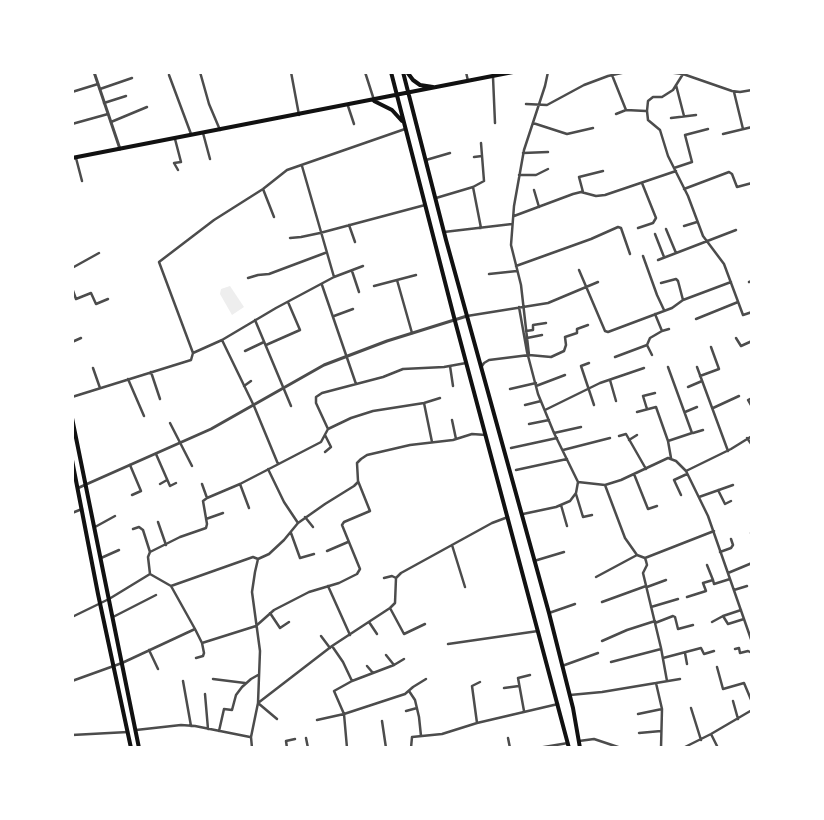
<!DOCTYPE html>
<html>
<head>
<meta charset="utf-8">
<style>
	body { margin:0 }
	#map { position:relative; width:824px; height:820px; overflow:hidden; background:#fff; font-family:Arial,sans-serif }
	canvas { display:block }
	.frame { position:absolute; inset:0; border:74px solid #fff; pointer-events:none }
</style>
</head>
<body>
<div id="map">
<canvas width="824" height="820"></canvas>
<div class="frame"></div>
</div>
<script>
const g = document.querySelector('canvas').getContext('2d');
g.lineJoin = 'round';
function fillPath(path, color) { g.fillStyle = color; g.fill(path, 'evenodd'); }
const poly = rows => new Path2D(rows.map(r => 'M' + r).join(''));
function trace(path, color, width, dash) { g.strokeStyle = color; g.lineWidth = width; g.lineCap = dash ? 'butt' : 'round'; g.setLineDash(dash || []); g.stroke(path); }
fillPath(poly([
	[230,286,244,307,232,315,220,294,221,289]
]), '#eee');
trace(poly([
	[200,72,209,104,220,130],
	[291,72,299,115],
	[365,72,374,100],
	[466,72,468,81],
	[667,72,683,74,732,91,740,92,752,90],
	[683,74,673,90,662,97,653,97,648,101,647,111,648,120,660,130,668,156,688,196,703,236,724,264,743,315,752,312],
	[169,75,191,134],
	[612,75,626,110],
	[493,77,495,123],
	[676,85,684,116],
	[100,89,132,78],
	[72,92,98,84],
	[734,92,743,129],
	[104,103,126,96],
	[526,104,547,105,584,85,608,76,626,72],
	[348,106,354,124],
	[616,114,626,110,646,111],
	[671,118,696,115],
	[111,122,147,107],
	[533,123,567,134,593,128],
	[72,124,108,114],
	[203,133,210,159],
	[723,134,752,127],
	[175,139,181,162,174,163,178,170],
	[523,153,548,152],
	[474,157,482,156],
	[76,158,82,181],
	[426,160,450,153],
	[302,166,334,277],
	[674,168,692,162,685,135,708,129],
	[519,175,536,175,548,169],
	[473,187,481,228],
	[263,189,274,217],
	[684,189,729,172,732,174,737,187,752,183],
	[534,190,539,207],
	[583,192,579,177,603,171],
	[436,198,473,187,484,181,481,143],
	[514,216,573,194,581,192,596,196,605,195,676,171],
	[349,225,355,242],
	[684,226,697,222],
	[638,228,653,223,656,218,642,183],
	[666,229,676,253],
	[444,232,512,224],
	[655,234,664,257],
	[290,238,301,237,320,233,425,205],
	[643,256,657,295,664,310],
	[658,260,736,230],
	[516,266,591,239,618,227,621,228,630,254],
	[72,268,99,253],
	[579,270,605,331,608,332,672,308,683,300,731,282],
	[352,271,359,292],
	[489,274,517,271],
	[72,275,72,277],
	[248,278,258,275,269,274,325,253],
	[397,280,412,333],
	[749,282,752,281],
	[661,283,676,279,678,281,683,300],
	[322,285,356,384],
	[374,286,416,275],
	[72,288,76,299,91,293,96,304,108,299],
	[519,307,527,352,538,394,554,433,578,482],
	[334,316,353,309],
	[467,316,548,303,598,282],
	[696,319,738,302],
	[255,320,291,406],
	[526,331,533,330,533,325,546,323],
	[662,331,669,329],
	[527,338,542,335],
	[736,338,741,346,752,341],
	[222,340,254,406,278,464],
	[72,342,81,338],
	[266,345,300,330,288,302],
	[647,345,652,355],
	[245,351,264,342],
	[193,353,159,262,214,220,263,189,287,170,405,129],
	[193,353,222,340,276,308,334,277,363,266],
	[529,355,521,285,511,245,514,206,524,150,545,86,548,72],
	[615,357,647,345,650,338,662,331,655,314],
	[589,363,581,366,594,405],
	[450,366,453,386],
	[482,366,484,363,489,360,529,355,551,357,564,351,566,345,565,337,577,333,577,329,588,325],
	[697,367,728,451],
	[93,368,100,388],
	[151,372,160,399],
	[700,376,719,369,711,347],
	[128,379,144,416],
	[610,380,616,401],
	[244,386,251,381],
	[536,386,565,375],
	[688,387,702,381],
	[510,389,536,383],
	[72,397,191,360,193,353],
	[752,398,748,400,752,407],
	[424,403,432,442],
	[525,405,541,401],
	[713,408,739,396],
	[647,409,643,396,655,393],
	[545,410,600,383,644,368],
	[637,412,656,407,668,441,671,458],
	[685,412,697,407],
	[452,420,456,439],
	[170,423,192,466],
	[529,424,549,420],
	[328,429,316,403,316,397,322,393,383,377,403,369,444,367,466,363],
	[554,433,581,427],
	[693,433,703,430],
	[325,435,331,447,325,452],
	[619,436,626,434,646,469],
	[747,438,752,445],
	[629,440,637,435],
	[668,441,692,433,668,367],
	[511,448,557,438],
	[563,450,610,438],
	[156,454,170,486,176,483],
	[130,465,141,491,132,495],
	[516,470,567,459],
	[686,471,731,449,752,436],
	[634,474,648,509,657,506],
	[578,482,605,485,621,480,668,458,676,461,686,471,708,516,752,642],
	[160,484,167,480],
	[202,484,207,498],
	[240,484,249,508],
	[605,485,625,538,637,555,645,558,646,561,647,565,643,573,661,648,667,681],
	[718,490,725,504,731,501],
	[576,494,583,517,592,515],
	[681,495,674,480,687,474],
	[699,497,733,485],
	[561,505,567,526],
	[72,513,82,509],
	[523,514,556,507,570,501,576,493,578,482],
	[305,517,313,527],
	[206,519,223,513],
	[158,522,166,545],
	[298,523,325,504,354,486,358,482],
	[95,527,115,516],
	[133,529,139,527,143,530,150,552],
	[291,533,300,558,314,554],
	[751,533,752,534],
	[452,545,465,587],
	[327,551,348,542],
	[720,552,731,548,733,545,731,539],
	[101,558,119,550],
	[645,558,714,531],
	[534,561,564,552],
	[707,565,713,580],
	[728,573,752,563],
	[150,574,148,557,150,552,180,537,206,528,207,524,203,501,207,498,240,484,321,442,328,429,351,418,373,411,424,403,440,398],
	[150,574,171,586,195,629,202,643,204,653,203,656,196,658],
	[596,577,637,555],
	[384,578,392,576,396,578],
	[171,586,253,557,258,559],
	[328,586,350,635],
	[647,587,666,580],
	[734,590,747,586],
	[687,597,706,591,703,583,713,580,714,584,730,579],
	[602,602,646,586],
	[651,607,678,599],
	[390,608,404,634,425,624],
	[270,613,280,628,289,622],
	[549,613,575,604],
	[723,616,741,610],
	[72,617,109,599,150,574],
	[113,617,156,595],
	[369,622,377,634],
	[712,622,723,616,728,624,744,619],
	[655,623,673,616,675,617,678,629,693,625],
	[321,636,330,648],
	[602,641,627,630,655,621],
	[202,643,256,626,274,610,309,592,339,583,357,574,360,569,342,525,344,522,370,511,358,481,357,463,361,459,367,455,410,445,453,440,472,434,486,435],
	[448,644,538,631],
	[332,646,343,662,352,681],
	[735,649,739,648,740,653,748,651,752,653],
	[149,650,158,669],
	[685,653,687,664],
	[386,655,394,665],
	[663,658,701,648,704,654,714,651],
	[611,662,661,649],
	[367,666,373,673],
	[562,666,598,653],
	[717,667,723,689,744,683,752,702],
	[213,679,245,683],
	[72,681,122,663,195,629],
	[183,681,191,726],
	[656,683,662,709,661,748],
	[504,688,519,686],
	[409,691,415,700,419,717,421,736],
	[205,694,208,729],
	[570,695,602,692,680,679],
	[733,701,738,719],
	[691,708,701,740],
	[406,711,417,708],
	[524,711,518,678,530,675],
	[638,714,662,709],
	[277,719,258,703,332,646,390,608,395,603,396,578,401,573,492,523,508,517],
	[317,720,344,714,405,694,413,687,426,679],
	[382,721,386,748],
	[477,723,472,686,480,682],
	[136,730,181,725,195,726,250,737],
	[219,731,224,709,232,710,236,695,242,687,251,679,258,675],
	[639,733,661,731],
	[711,734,718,748],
	[72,735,128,732],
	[306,738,308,748],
	[508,738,510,748],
	[579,741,594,739,621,748],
	[252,748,251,737,258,703,260,651,252,592,255,572,258,559,269,554,284,540,298,523,284,502,268,469],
	[287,748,286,741,295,739],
	[347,748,344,714,334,691,352,681,394,665,404,659],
	[411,748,412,737,442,734,477,723,558,704],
	[538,748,568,743],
	[683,748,711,734,752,710]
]), '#4c4c4c', 2.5);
trace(poly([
	[94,72,120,149],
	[78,488,211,429,324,365,387,341,467,316]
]), '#4c4c4c', 3);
trace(poly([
	[391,72,455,321,569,748],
	[403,72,446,240,549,613,573,708,580,748],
	[407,72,413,80,420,85,433,87],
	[374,101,392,110,402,121],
	[72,158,513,72],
	[72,418,139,748],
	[72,460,98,594,131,748]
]), '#111', 4);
</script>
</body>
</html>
